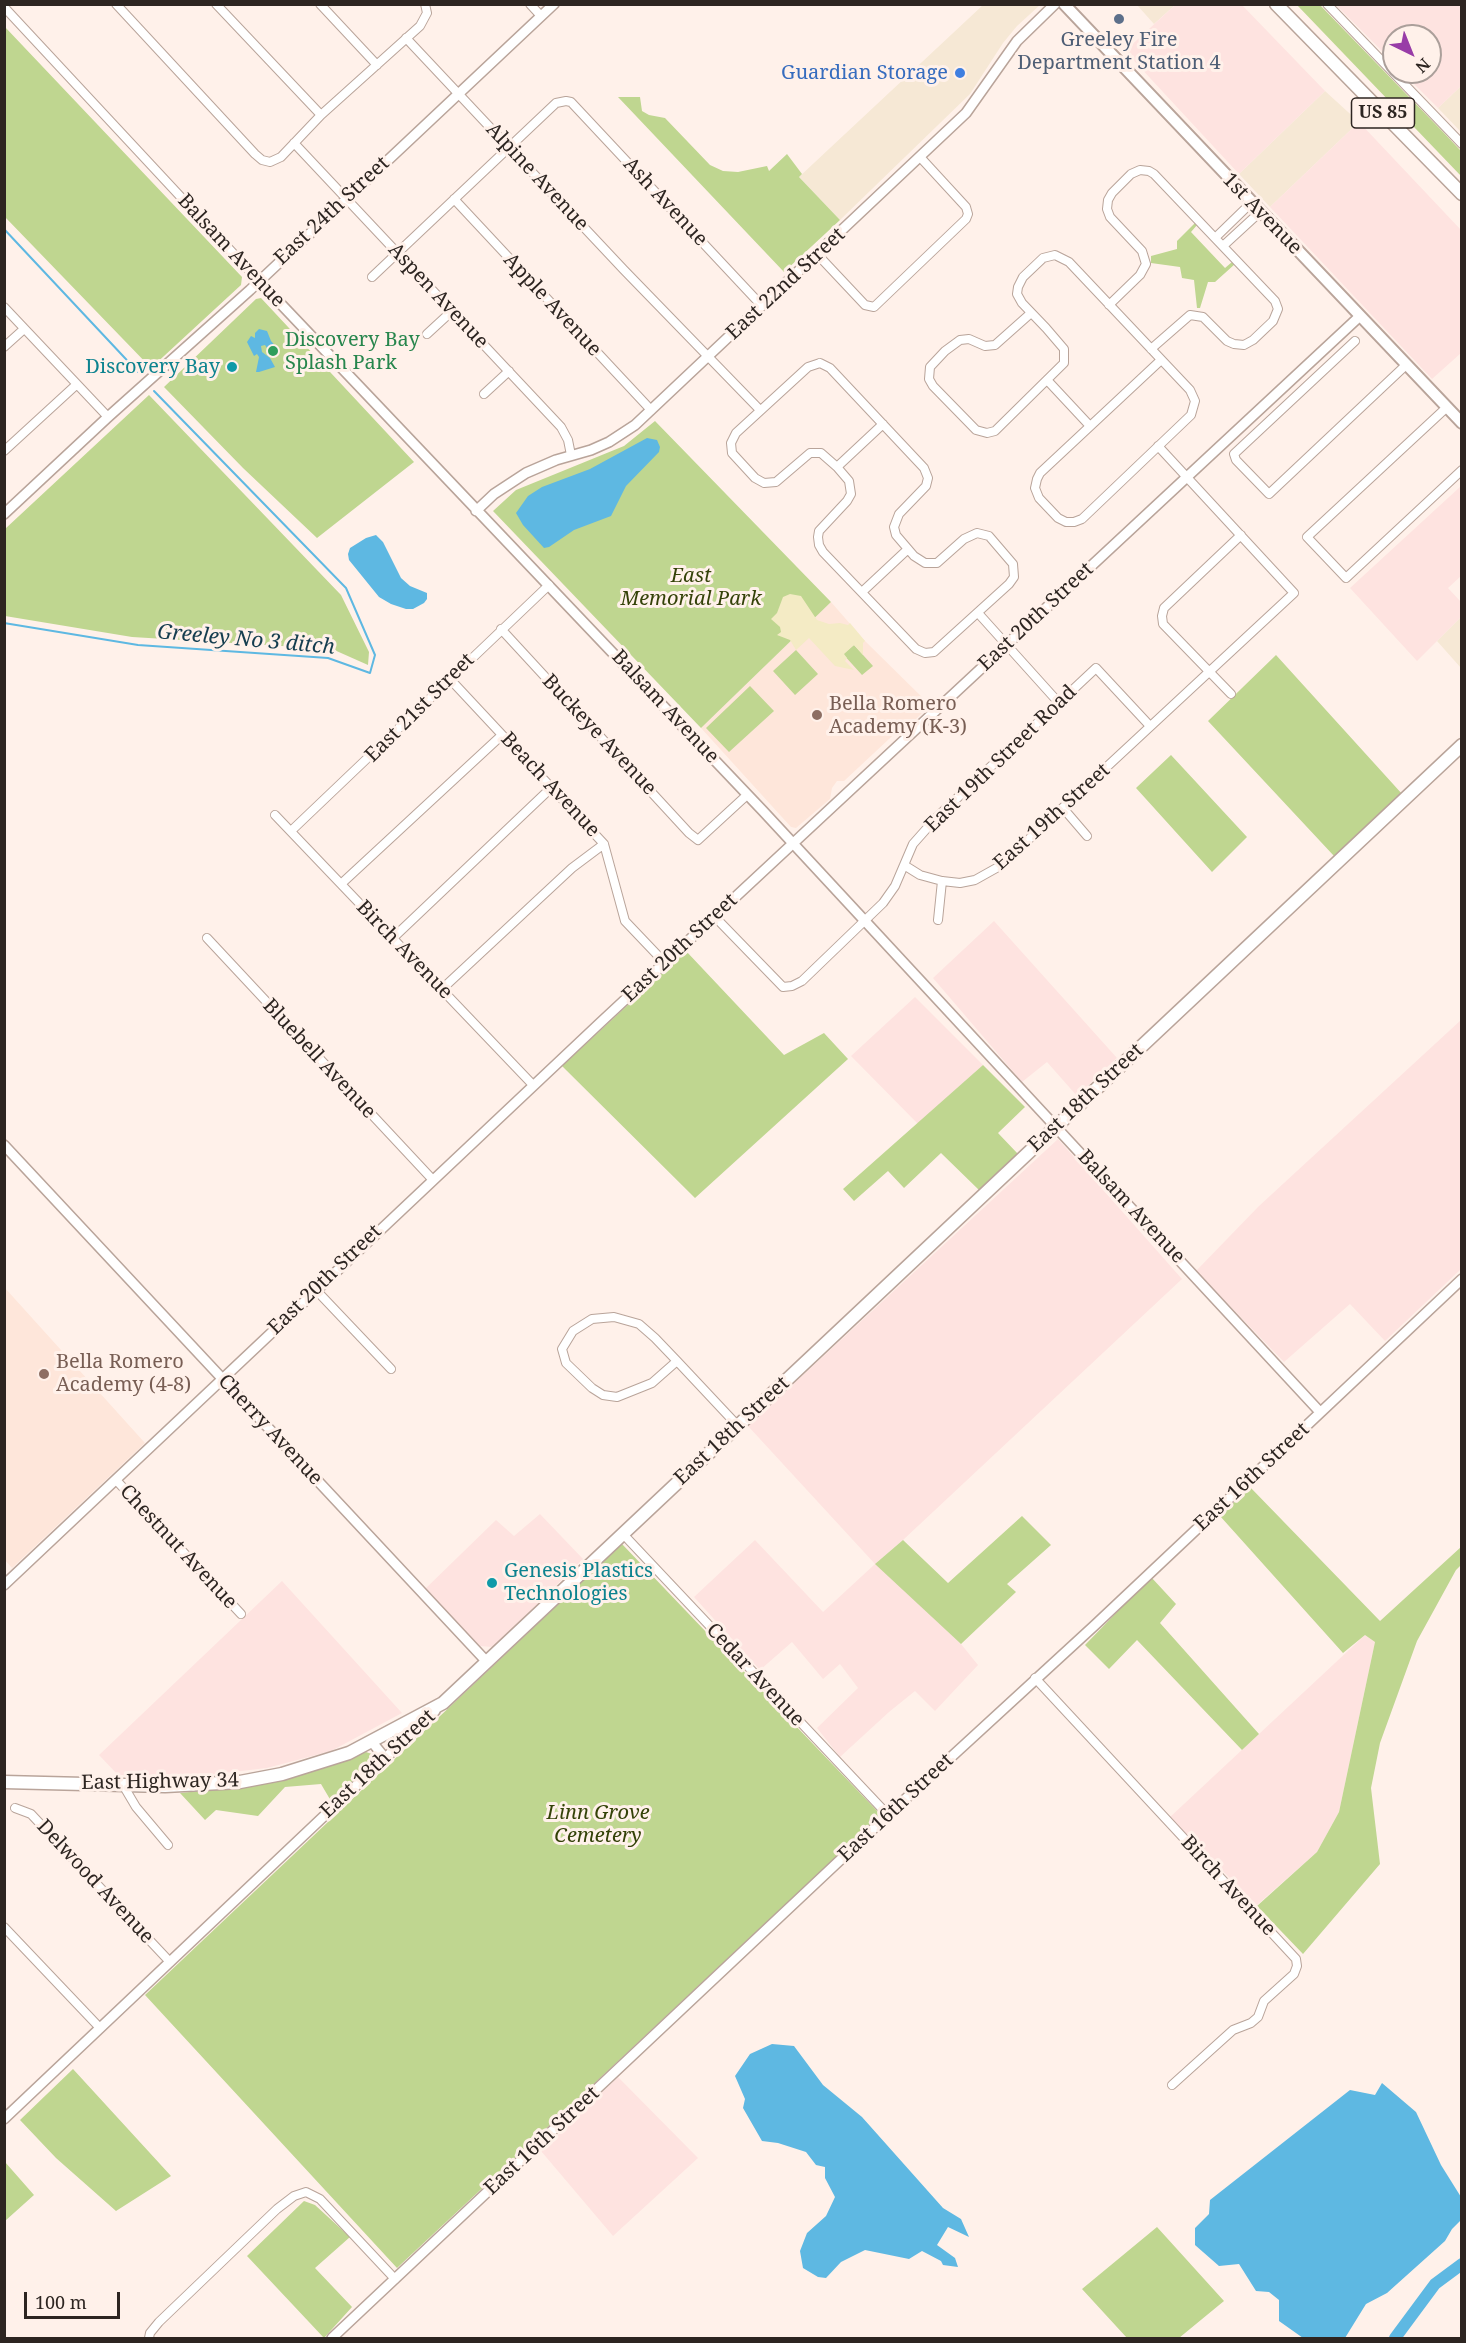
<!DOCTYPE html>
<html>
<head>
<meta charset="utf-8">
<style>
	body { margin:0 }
	#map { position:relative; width:1466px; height:2343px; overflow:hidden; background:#fff1ea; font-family:"Noto Serif",serif }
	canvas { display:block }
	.frame { position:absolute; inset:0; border:6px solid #2d2521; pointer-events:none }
	.north { position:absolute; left:1382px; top:24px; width:60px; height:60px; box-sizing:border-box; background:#fff1ea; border:2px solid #ab9f9a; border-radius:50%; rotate:137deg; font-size:16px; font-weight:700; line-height:24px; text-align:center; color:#2d2521 }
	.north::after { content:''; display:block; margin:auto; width:21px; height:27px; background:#983ca7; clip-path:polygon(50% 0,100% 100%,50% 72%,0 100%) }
	.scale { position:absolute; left:24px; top:2292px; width:96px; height:27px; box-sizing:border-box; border:3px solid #2d2521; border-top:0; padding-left:8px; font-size:18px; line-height:21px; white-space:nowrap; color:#2d2521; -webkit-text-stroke:4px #fff1ea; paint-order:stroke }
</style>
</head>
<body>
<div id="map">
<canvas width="1466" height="2343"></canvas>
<div class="frame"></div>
<div class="north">N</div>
<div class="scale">100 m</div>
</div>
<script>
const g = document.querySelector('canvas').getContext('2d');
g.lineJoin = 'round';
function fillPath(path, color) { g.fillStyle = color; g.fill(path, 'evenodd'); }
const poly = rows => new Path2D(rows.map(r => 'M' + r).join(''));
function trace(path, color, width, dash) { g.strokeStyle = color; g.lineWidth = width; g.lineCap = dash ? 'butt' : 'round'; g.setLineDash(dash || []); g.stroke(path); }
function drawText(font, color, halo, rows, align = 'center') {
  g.font = font + ' "Noto Serif",serif'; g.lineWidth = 6; g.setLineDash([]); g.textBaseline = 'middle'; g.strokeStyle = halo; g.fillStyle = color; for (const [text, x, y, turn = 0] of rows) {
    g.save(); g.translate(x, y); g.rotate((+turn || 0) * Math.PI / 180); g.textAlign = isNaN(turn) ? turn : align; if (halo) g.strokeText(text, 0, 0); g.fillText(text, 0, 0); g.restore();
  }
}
fillPath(poly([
	[983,5,1040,5,1017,26,1003,43,970,94,840,220,799,177],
	[1137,5,1175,5,1154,24],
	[1461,86,1461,132,1438,108],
	[1325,91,1359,122,1270,207,1239,174],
	[1461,617,1461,668,1437,641]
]), '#f6e8d5');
fillPath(poly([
	[1175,5,1242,5,1325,91,1239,174,1125,51],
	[1336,5,1461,5,1461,86,1438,108,1402,72,1430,72,1430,36,1394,36,1394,63],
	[1359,122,1461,230,1461,353,1432,379,1270,207],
	[1461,486,1461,576,1448,588,1461,602,1461,617,1417,661,1350,588],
	[994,921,1117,1058,1077,1096,1047,1062,1022,1082,933,978],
	[915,997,983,1065,918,1124,851,1056],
	[1461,1020,1461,1269,1385,1341,1350,1304,1284,1362,1196,1271,1259,1206],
	[1058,1139,1182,1279,903,1540,876,1563,961,1644,978,1665,935,1711,915,1691,889,1712,840,1757,817,1728,858,1688,840,1664,823,1679,792,1642,760,1670,694,1597,755,1540,823,1612,875,1564,748,1426],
	[540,1514,583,1559,493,1647,480,1646,424,1590,496,1520,514,1536],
	[282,1581,402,1713,331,1751,267,1768,198,1776,118,1775,99,1755],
	[1365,1635,1375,1642,1339,1812,1317,1852,1257,1905,1169,1818],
	[618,2077,698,2158,613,2236,541,2151]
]), '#fee3e0');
fillPath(poly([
	[831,602,865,641,930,705,909,726,904,725,844,781,837,781,832,788,830,799,796,828,791,827,701,728],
	[5,1288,145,1443,12,1568,4,1559]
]), '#fee6da');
fillPath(poly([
	[1297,5,1320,5,1444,133,1461,151,1461,176],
	[5,27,242,277,241,285,151,368,5,217],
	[618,97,640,97,642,111,649,115,665,118,710,165,723,171,738,172,767,166,769,171,787,154,802,174,799,177,840,220,784,272],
	[1195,223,1197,225,1191,232,1225,268,1232,262,1235,264,1215,282,1208,282,1200,308,1197,308,1194,280,1182,278,1180,267,1151,263,1151,256,1177,249,1177,241],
	[261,298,414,462,317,538,243,468,164,387,256,299],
	[149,395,341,595,369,652,368,665,332,649,132,637,5,616,5,529],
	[655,421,831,602,701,728,493,511,516,490,624,446],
	[854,645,873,666,862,675,843,654],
	[796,650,818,674,795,695,773,671],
	[1276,655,1403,795,1334,856,1208,721],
	[750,686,774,711,729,752,706,728],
	[1171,755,1247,837,1212,872,1136,788],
	[686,951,784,1055,824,1033,848,1059,695,1198,562,1066],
	[983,1065,1025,1107,998,1133,1018,1154,980,1191,941,1153,904,1188,888,1171,854,1201,843,1189],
	[1250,1487,1380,1621,1461,1547,1461,1565,1456,1570,1417,1641,1380,1743,1371,1788,1380,1864,1303,1954,1257,1906,1317,1852,1339,1812,1375,1642,1365,1635,1343,1653,1220,1516],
	[1022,1516,1051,1545,1007,1584,1016,1592,961,1644,875,1564,903,1540,948,1583],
	[622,1544,881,1815,397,2268,145,1995],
	[1151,1577,1176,1604,1160,1623,1259,1734,1242,1750,1137,1640,1109,1669,1085,1645],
	[366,1752,375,1755,374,1763,331,1801,321,1784,285,1787,258,1816,216,1810,205,1820,180,1793,222,1789,281,1779],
	[73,2069,171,2176,116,2211,56,2158,20,2120],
	[5,2162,34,2195,5,2221,4,2221],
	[304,2201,315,2205,350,2237,315,2268,352,2307,324,2338,247,2256],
	[1157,2227,1224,2301,1179,2338,1127,2338,1082,2289]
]), '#bfd690');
fillPath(poly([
	[790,594,801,596,817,620,829,624,840,623,848,625,850,623,865,641,863,643,863,655,854,645,844,654,847,658,845,661,854,670,835,666,809,638,796,650,790,640,777,635,781,632,780,627,771,619,777,613,783,597]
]), '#f4ebc5');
fillPath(poly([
	[259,329,267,331,271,341,278,349,274,354,269,351,265,345,261,346,262,352,270,358,275,367,259,372,256,372,259,357,257,354,254,356,247,342,251,336,255,338,255,333],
	[647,438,657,440,660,447,659,452,626,486,611,516,574,530,549,547,544,548,523,525,516,513,528,496,542,487,590,469],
	[376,535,383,542,401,578,410,586,427,593,427,599,424,603,413,609,406,609,391,604,379,597,349,560,348,554,350,548,366,538],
	[772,2044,794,2046,823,2085,862,2117,943,2208,961,2219,969,2237,948,2227,937,2245,955,2258,958,2267,943,2265,941,2261,922,2251,909,2259,865,2250,841,2262,826,2278,818,2277,803,2268,800,2251,807,2233,826,2216,835,2197,825,2178,825,2167,816,2165,806,2152,778,2143,762,2141,743,2108,745,2099,735,2076,750,2054],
	[1382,2083,1416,2112,1441,2165,1461,2197,1461,2220,1452,2229,1445,2241,1387,2293,1366,2304,1345,2338,1303,2338,1279,2321,1279,2300,1269,2292,1256,2291,1239,2264,1219,2266,1195,2245,1195,2228,1209,2214,1210,2200,1350,2090,1375,2095]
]), '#5eb8e2');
trace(poly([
	[4,229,138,372],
	[4,623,138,645,328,658,370,673,375,655,346,588,154,391]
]), '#5eb8e2', 2);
trace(poly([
	[1395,2338,1435,2284,1462,2264]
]), '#5eb8e2', 12);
const minor = poly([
	[116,4,255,154,262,160,270,162,281,157,321,115,420,26,427,13,425,4],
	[216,4,321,115],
	[320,4,377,65],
	[530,4,541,16],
	[1327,4,1462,144],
	[4,7,259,281],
	[406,38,624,270,760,410],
	[294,143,561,427,568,440,571,455],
	[454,199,651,410],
	[1215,238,1251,203],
	[1223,246,1260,212],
	[817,254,865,305,874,307,966,219,968,214,966,207,920,157],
	[372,277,556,103,566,101,571,102,762,306],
	[1109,305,1140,275,1146,264,1142,251,1110,217,1107,209,1108,200,1112,193,1131,174,1140,170,1149,171,1154,174,1275,301,1278,309,1273,321,1253,340,1244,345,1234,344,1227,341,1203,317,1190,315,1151,349],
	[4,307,108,417],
	[1031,313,995,345,985,346,969,339,960,340,945,351,930,367,929,379,933,386,976,430,987,433,995,431,1064,363,1064,349,1046,328,1022,303,1017,294,1018,287,1023,277,1043,258,1055,255,1069,262,1190,390,1195,401,1191,415,1082,519,1074,522,1066,522,1058,518,1039,498,1035,488,1037,479,1040,473,1161,360],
	[427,334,452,311],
	[1355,341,1234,454,1236,460,1269,494,1406,365],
	[4,347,24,329],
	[820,363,830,368,924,468,928,478,926,486,899,514,894,527,896,535,914,556,925,563,937,563,964,539,977,533,989,536,1013,564,1014,577,1009,584,934,652,925,653,916,649,823,552,819,545,818,537,819,531,847,501,851,494,849,481,837,467,821,453,810,453,776,482,764,483,755,478,732,453,731,443,736,433,808,367,820,363],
	[1048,381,1090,426],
	[484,394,509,371],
	[1446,408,1307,537,1346,578,1462,470],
	[4,451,76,385],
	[837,467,883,424],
	[862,592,908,549],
	[978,613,1059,703],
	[501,629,689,833,698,840,747,795],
	[449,678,604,844,625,921,665,963],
	[1231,694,1163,624,1162,616,1164,608,1241,535],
	[1063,808,1087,836],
	[275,815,533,1085],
	[291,831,549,585],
	[904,865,920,875,942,881,960,883,975,880,1000,866,1294,593,1158,446],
	[341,884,502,735],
	[715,917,783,987,792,986,802,981,883,903,895,886,913,844,937,817,1096,668,1150,726],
	[938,920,942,881],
	[207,938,432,1179],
	[393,938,552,787],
	[442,989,572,868,604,844],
	[315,1289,391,1369],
	[677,1361,652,1383,617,1397,603,1395,592,1388,566,1363,562,1349,573,1331,592,1319,614,1317,639,1324,655,1338,677,1361,738,1426],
	[116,1480,241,1614],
	[623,1534,888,1815],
	[1035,1678,1296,1959,1297,1966,1294,1974,1264,2001,1258,2017,1251,2023,1233,2030,1172,2085],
	[123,1785,136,1807,168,1845],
	[15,1808,31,1814,170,1962],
	[4,1927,100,2028],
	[149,2338,150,2333,159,2322,277,2209,294,2196,306,2192,320,2199,395,2279]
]);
const tertiary = poly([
	[259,281,763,811,1320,1412],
	[476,511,494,494,526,473,556,460,591,450,609,442,635,425,966,113,1017,41,1055,4],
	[4,514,108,417,250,290,554,4],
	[4,1145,487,1662],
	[4,1585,601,1022,1360,316],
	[372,1742,385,1758],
	[4,2119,435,1711],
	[332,2338,888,1815,1095,1625,1462,1279]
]);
const secondary = poly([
	[1064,4,1462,423]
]);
const primary = poly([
	[4,1782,165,1786,240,1782,282,1774,349,1753,443,1703,1462,745]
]);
const trunk = poly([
	[1276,4,1462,194]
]);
trace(minor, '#b9a49a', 10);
trace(tertiary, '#b9a49a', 12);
trace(secondary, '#b9a49a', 14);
trace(primary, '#b9a49a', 15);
trace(trunk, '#b9a49a', 15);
trace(minor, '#fff', 8);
trace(tertiary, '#fff', 9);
trace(secondary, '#fff', 10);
trace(primary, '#fff', 12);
trace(trunk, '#fff', 12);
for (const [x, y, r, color] of [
	[1119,19,6,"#5c6f8a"],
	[960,73,6,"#3f7fe0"],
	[273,351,6,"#2e9e5b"],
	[232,367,6,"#0f9aa8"],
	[817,715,6,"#8d6e63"],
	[44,1374,6,"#8d6e63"],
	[492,1583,6,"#0f9aa8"]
]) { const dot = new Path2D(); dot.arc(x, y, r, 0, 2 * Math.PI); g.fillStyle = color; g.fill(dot); trace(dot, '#fff1ea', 2); }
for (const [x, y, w] of [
	[1383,113,63]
]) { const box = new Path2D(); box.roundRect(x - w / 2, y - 15, w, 30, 4.5); g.fillStyle = '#fff1ea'; g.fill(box); trace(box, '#2d2521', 1.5); }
drawText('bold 18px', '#2d2521', null, [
	["US 85",1383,113]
]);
drawText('20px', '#4e5e75', '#fff1ea', [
	["Greeley Fire",1119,40],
	["Department Station 4",1119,63]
]);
drawText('20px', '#366cbe', '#fff1ea', [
	["Guardian Storage",948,73]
], 'right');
drawText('20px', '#2d2521', '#fff1ea', [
	["Alpine Avenue",537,177,47],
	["Ash Avenue",665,202,47],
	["East 24th Street",332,211,-43],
	["1st Avenue",1262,214,46],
	["Balsam Avenue",231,251,47],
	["East 22nd Street",786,284,-43],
	["Aspen Avenue",438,296,47],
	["Apple Avenue",552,305,47],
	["East 20th Street",1036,617,-43],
	["Balsam Avenue",665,707,47],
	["East 21st Street",420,708,-45],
	["Buckeye Avenue",599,735,47],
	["East 19th Street Road",1001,759,-44],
	["Beach Avenue",550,785,47],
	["East 19th Street",1052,817,-42],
	["East 20th Street",680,948,-43],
	["Birch Avenue",404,950,46],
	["Bluebell Avenue",319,1059,47],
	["East 18th Street",1086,1098,-43],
	["Balsam Avenue",1131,1207,47],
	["East 20th Street",325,1280,-44],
	["Cherry Avenue",270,1430,47],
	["East 18th Street",732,1431,-43],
	["East 16th Street",1252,1477,-43],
	["Chestnut Avenue",178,1547,47],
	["Cedar Avenue",755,1675,47],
	["East 18th Street",378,1764,-43],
	["East Highway 34",160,1782,-1],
	["East 16th Street",896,1808,-43],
	["Delwood Avenue",95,1882,47],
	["Birch Avenue",1228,1886,47],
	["East 16th Street",542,2141,-43]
]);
drawText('20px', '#27864d', '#fff1ea', [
	["Discovery Bay",285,340],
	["Splash Park",285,363]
], 'left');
drawText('20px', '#0d838f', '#fff1ea', [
	["Discovery Bay",220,367],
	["Genesis Plastics",504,1571,"left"],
	["Technologies",504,1594,"left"]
], 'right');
drawText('italic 20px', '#344208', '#fff1ea', [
	["East",691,576],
	["Memorial Park",691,599],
	["Linn Grove",598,1813],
	["Cemetery",598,1836]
]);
drawText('20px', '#785e54', '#fff1ea', [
	["Bella Romero",829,704],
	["Academy (K-3)",829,727],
	["Bella Romero",56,1362],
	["Academy (4-8)",56,1385]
], 'left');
drawText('italic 21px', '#153d4f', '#fff1ea', [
	["Greeley No 3 ditch",246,640,5]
]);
</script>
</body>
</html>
